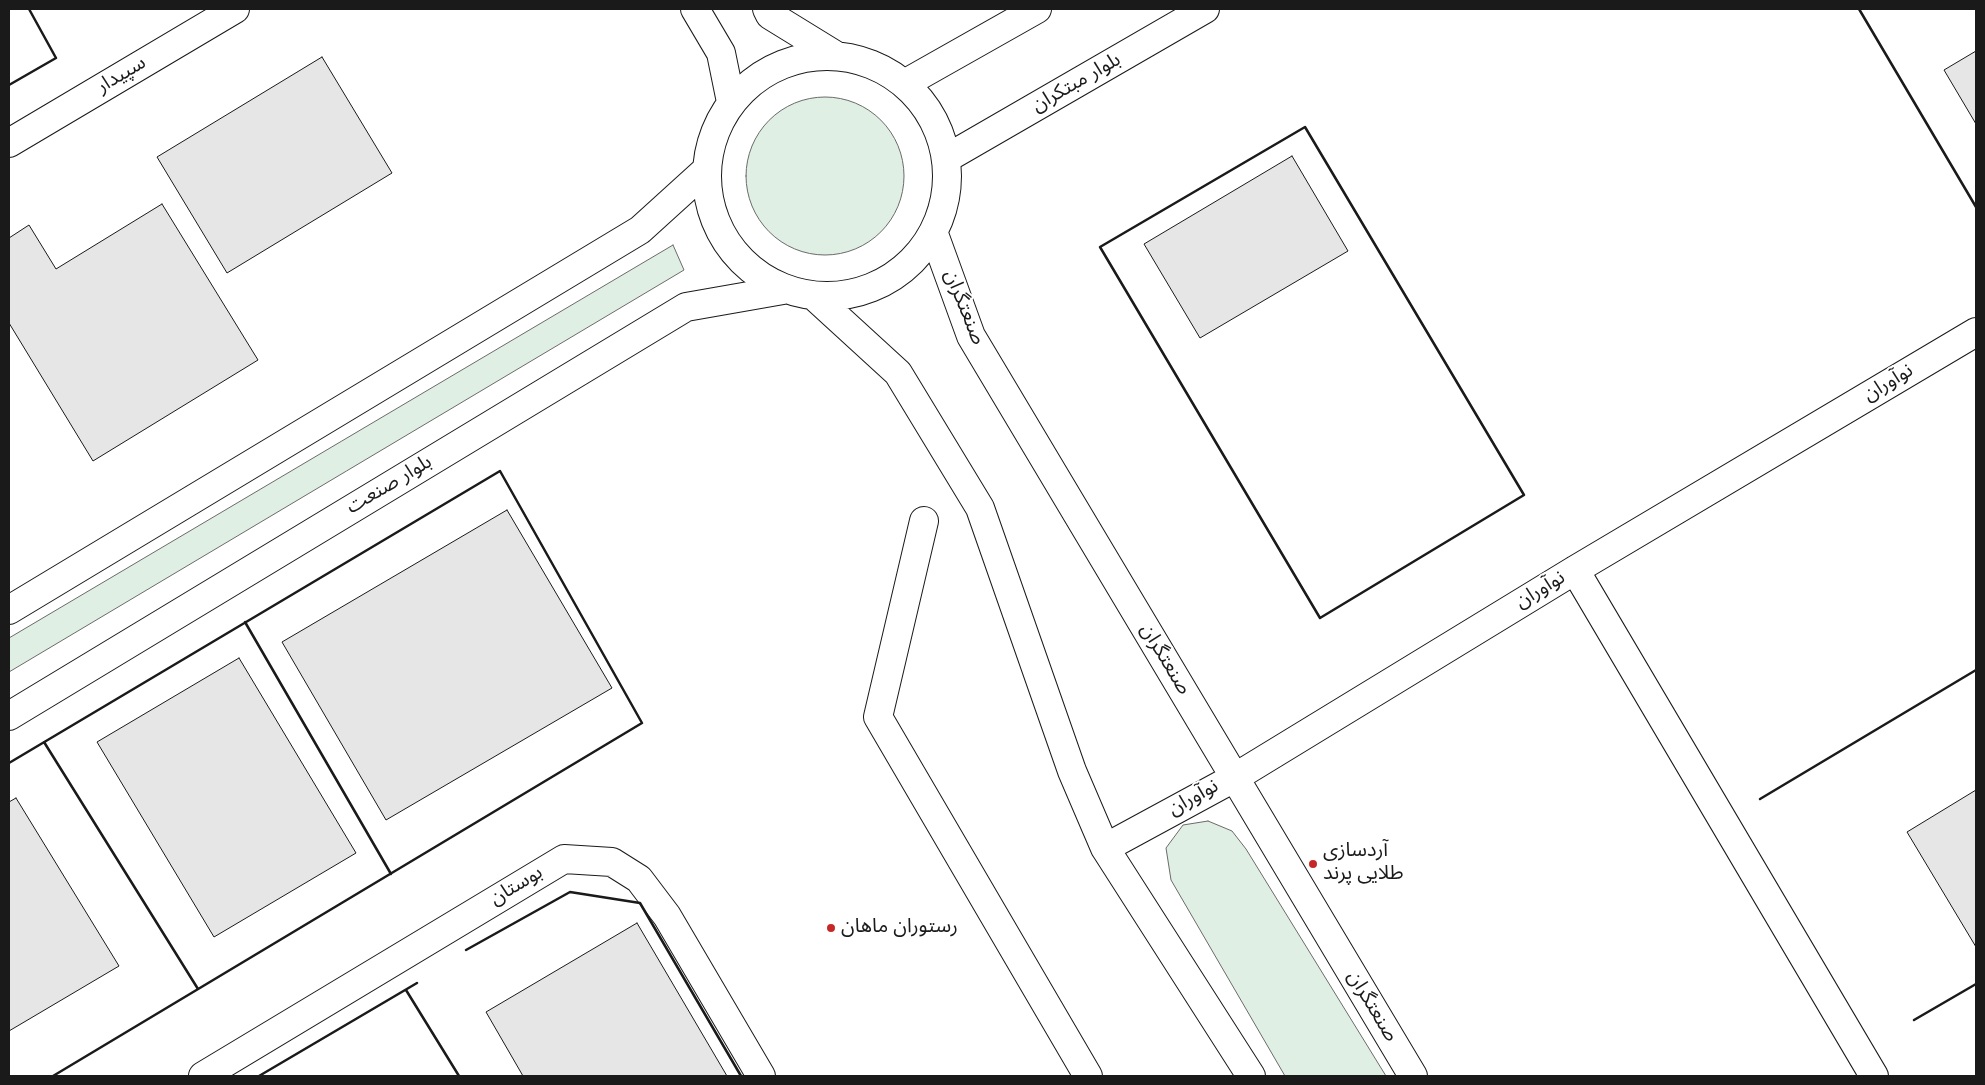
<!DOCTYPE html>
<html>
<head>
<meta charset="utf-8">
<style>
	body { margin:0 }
	#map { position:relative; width:1985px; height:1085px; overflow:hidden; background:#fff; font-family:Spectral,serif }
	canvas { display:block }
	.frame { position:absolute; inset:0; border:10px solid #1a1a1a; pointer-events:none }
</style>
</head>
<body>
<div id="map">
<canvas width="1985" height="1085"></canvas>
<div class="frame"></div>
</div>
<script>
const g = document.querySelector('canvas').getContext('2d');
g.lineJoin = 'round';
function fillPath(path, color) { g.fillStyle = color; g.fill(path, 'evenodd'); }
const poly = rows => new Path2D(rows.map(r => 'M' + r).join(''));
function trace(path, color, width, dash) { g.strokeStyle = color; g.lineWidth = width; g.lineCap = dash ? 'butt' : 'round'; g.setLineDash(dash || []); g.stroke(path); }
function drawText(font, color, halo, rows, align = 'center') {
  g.font = font + ' Spectral,"Noto Sans Arabic",serif'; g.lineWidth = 4; g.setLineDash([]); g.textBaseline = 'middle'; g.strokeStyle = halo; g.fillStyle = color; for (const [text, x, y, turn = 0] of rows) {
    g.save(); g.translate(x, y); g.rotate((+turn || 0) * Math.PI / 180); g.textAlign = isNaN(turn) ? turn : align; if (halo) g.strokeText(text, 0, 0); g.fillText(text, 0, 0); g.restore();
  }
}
const green = poly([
	'746 176a79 79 0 1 1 158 0a79 79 0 1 1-158 0Z',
	[673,245,684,270,9,672,9,638,673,245],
	[1208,821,1232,831,1246,849,1386,1076,1285,1076,1171,880,1166,848,1183,825,1208,821]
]);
fillPath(green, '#e0efe3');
trace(green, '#6a6a6a', 1);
const building = poly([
	[1976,51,1976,124,1944,70,1976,51],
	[322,57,392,173,227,273,157,157,322,57],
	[1292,156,1348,251,1200,338,1144,244,1292,156],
	[162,204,258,360,93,461,9,323,9,238,29,225,56,269,162,204],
	[507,510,612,688,386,820,282,642,507,510],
	[239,658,356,853,214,937,97,742,239,658],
	[1976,790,1976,947,1907,832,1976,790],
	[16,798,119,966,9,1031,9,802,16,798],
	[637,923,727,1076,523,1076,486,1012,637,923]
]);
fillPath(building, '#e6e6e6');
trace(building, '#1a1a1a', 1);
const minor = poly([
	[695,9,721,53,731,102],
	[767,9,770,15,835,55],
	'707 176a120 120 0 1 1 240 0a120 120 0 1 1-240 0Z',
	[906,83,1037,9],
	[9,143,235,9],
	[947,158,1205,9],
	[934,234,971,336,1413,1076],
	[815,297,898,373,980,508,1072,771,1105,848,1251,1076],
	[924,521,878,717,1088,1076],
	[1575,570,1874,1076],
	[9,610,640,230,705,171],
	[9,716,686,307,783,290],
	[1105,848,1234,778,1575,570,1976,332],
	[203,1076,564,859,612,862,639,879,667,916,761,1076]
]);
trace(minor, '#1a1a1a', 30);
trace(minor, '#fff', 28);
trace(poly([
	[1859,9,1976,207],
	[9,85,56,58,29,9],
	[1305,127,1524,495,1320,618,1100,247,1305,127],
	[245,622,391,874],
	[44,742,198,989],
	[9,763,500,471,642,723,53,1076],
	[1760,799,1976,670],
	[466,950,570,892,640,903,741,1076],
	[406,990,459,1076],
	[1914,1020,1976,984],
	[259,1076,417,983]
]), '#1a1a1a', 2.5);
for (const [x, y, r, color] of [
	[1313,864,5,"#c62828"],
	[831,928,5,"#c62828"]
]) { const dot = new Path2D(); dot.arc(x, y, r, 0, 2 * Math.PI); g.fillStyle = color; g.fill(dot); trace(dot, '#fff', 2); }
drawText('20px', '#1a1a1a', '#fff', [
	["سپیدار",122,76,-31],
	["بلوار مبتکران",1077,84,-30],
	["صنعتگران",963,308,68],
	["نوآوران",1889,384,-31],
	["بلوار صنعت",390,486,-31],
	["نوآوران",1541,591,-31],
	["صنعتگران",1164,660,59],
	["نوآوران",1194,799,-29],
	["بوستان",517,887,-31],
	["صنعتگران",1371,1007,59]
]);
drawText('20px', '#1a1a1a', '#fff', [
	["آردسازی",1323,852],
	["طلایی پرند",1323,875],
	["رستوران ماهان",841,928]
], 'left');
</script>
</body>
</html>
